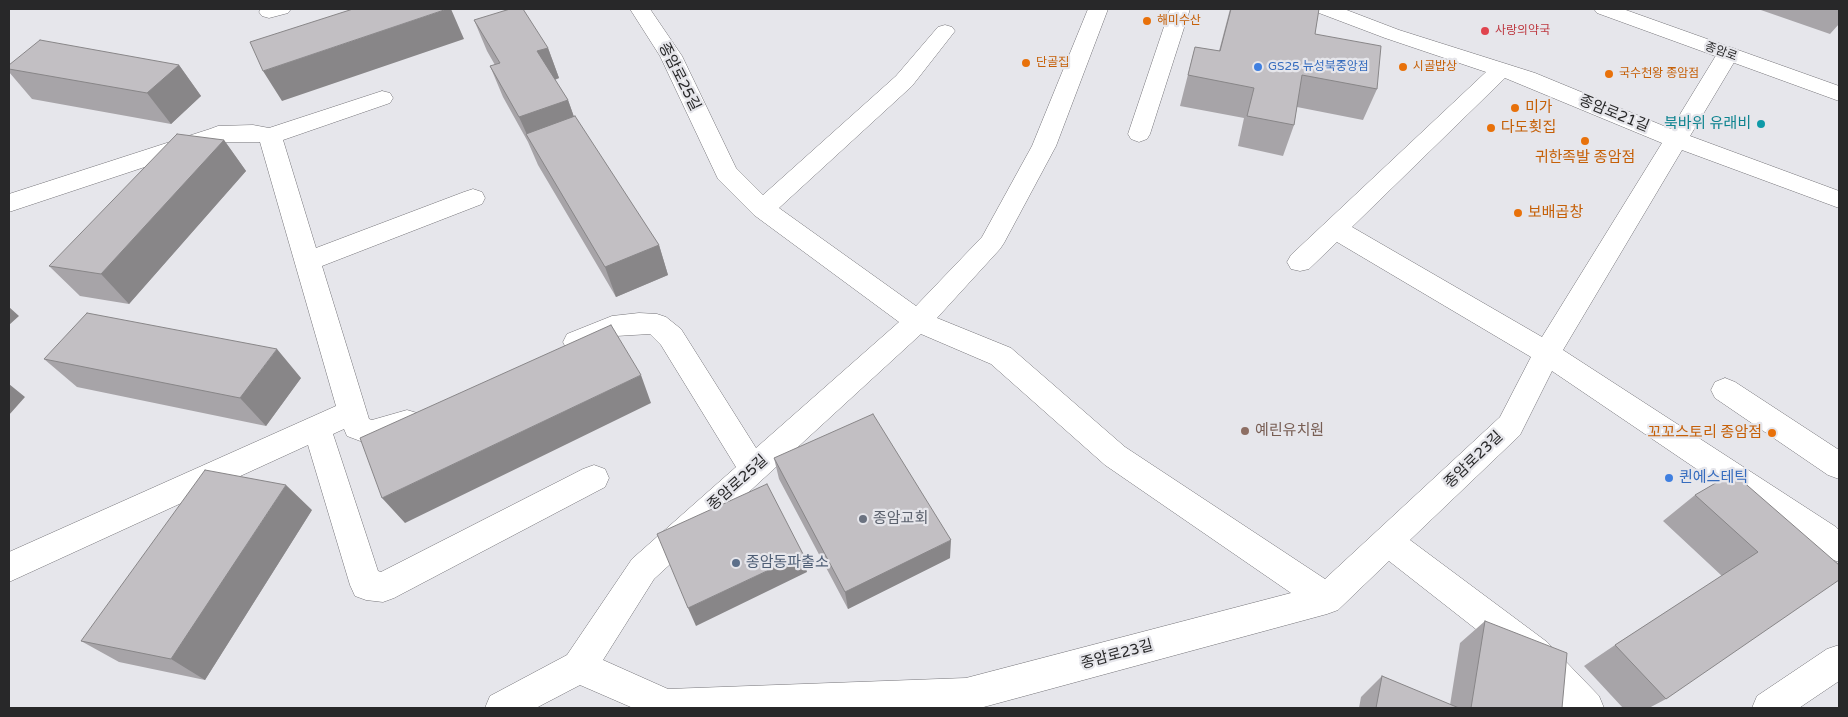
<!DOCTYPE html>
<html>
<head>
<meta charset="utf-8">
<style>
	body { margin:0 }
	#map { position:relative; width:1848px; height:717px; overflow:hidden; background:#e6e6eb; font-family:"Varela Round",sans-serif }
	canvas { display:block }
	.frame { position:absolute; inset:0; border:10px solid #282829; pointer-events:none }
</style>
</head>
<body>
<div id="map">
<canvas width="1848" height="717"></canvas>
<div class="frame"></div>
</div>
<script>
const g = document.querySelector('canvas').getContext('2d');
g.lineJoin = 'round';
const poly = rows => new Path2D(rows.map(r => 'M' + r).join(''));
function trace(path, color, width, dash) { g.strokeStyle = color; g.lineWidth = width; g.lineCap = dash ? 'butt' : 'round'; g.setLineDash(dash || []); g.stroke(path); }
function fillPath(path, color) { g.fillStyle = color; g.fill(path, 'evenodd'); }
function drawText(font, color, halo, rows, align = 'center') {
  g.font = font + ' "Varela Round","Noto Sans KR",sans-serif'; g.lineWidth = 4.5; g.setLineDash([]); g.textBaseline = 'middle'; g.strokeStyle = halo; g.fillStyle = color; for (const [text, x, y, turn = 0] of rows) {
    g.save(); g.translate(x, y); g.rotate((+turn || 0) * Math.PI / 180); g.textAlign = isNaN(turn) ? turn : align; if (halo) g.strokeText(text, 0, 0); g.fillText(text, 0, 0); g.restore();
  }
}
const minor = poly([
	[261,9,291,9,288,13,269,18,262,16,259,12,261,9],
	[630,9,650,9,682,56,736,168,763,195,896,76,938,27,945,25,952,27,955,31,912,86,779,208,916,306,982,237,1032,146,1088,9,1108,9,1056,146,1004,243,1000,249,937,318,1011,348,1125,447,1325,579,1500,417,1531,357,1337,242,1309,269,1300,271,1291,269,1287,262,1291,255,1486,72,1385,38,1319,13,1316,9,1344,9,1399,30,1535,73,1671,129,1720,49,1728,47,1736,49,1739,54,1690,136,1839,191,1839,208,1682,150,1563,350,1836,527,1839,530,1839,562,1828,558,1552,371,1520,435,1410,540,1547,642,1599,696,1604,708,1563,708,1523,666,1389,561,1338,610,1327,614,980,708,633,708,580,685,536,708,485,708,490,696,567,655,632,559,736,467,661,345,650,334,616,336,577,353,567,350,563,342,567,334,612,316,639,313,657,314,666,317,681,329,756,448,899,322,754,215,718,179,660,56,630,9],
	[1505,78,1662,143,1542,337,1352,227,1505,78],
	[921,334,991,364,1105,465,1291,593,966,678,668,689,603,660,654,579,921,334],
	[1170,9,1190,9,1150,134,1147,139,1139,142,1131,139,1128,134,1170,9],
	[382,91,390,93,393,98,390,103,283,140,316,248,464,192,473,189,482,192,485,198,482,204,322,266,369,419,372,420,407,410,417,413,421,422,417,431,371,445,347,436,344,429,333,434,378,571,381,572,583,469,594,465,605,469,609,478,605,487,394,598,383,602,366,600,355,596,350,585,308,445,9,582,9,552,336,406,260,142,220,142,9,212,9,194,210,129,218,126,253,125,269,128,382,91],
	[1725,378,1735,382,1839,450,1839,479,1828,475,1715,398,1711,390,1715,382,1725,378],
	[1839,645,1839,681,1799,708,1752,708,1757,696,1827,649,1839,645]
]);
const major = poly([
	[1594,9,1623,9,1839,86,1839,101,1597,13,1594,9]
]);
trace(minor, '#757479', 1);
trace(major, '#757479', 1);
fillPath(minor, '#fff');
fillPath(major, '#fff');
fillPath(poly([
	[1230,9,1319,9,1315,34,1377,89,1363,120,1297,107,1294,125,1283,156,1238,146,1244,118,1180,106,1195,47,1219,51],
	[1758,9,1839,9,1839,24,1830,34],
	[474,20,548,48,559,78,555,80,568,100,574,117,659,245,668,275,616,297,538,165,528,142,503,97,490,66,495,65,487,51],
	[9,65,179,65,201,96,171,124,32,99,9,72],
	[224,140,246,171,129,304,80,296,49,266],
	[44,359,301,378,266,426,77,387],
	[774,458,950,558,848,609,779,479],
	[1695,495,1839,565,1666,699,1649,708,1623,708,1584,666,1615,645,1722,576,1663,521],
	[312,510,205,680,119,662,81,641],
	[1485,621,1562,708,1359,708,1361,697,1382,676,1450,705,1460,643]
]), '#a7a4a8');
fillPath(poly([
	[447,9,451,9,464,39,282,101,263,71],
	[548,48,559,78,548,82,537,51],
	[179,65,201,96,171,124,147,93],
	[568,100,579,131,529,139,519,117],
	[224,140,246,171,129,304,101,274],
	[659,245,668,275,616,297,605,267],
	[9,307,19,316,9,325],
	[277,349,301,378,266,426,240,398],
	[641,375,651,403,405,523,382,498],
	[9,384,25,397,9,415],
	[286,485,312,510,205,680,171,659],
	[951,540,950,558,848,609,845,592],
	[803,554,807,572,696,626,688,608]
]), '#888688');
const building = poly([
	[353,9,447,9,263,71,250,42,353,9],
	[510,9,523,9,548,48,537,51,568,100,519,117,490,66,500,63,474,20,510,9],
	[1231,9,1319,9,1315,34,1381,46,1377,89,1302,75,1294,125,1247,116,1254,88,1188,75,1195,47,1220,51,1231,9],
	[40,40,179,65,147,93,9,69,9,65,40,40],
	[575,116,659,245,605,267,526,134,575,116],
	[177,134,224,140,101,274,49,266,177,134],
	[87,313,277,349,240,398,44,359,87,313],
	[611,325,641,375,382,498,360,438,611,325],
	[873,414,951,540,845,592,774,458,873,414],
	[205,470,286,485,171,659,81,641,205,470],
	[1733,473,1839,565,1839,580,1666,699,1615,645,1758,552,1695,495,1733,473],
	[767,484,803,554,688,608,657,534,767,484],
	[1485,621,1567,653,1562,708,1471,708,1485,621],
	[1382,676,1459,708,1376,708,1382,676]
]);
fillPath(building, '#c2bfc3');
trace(building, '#888688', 1);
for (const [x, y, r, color] of [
	[1147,21,5,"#e8710a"],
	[1485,31,5,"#e0444e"],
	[1026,63,5,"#e8710a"],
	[1258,67,5,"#3f7fe0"],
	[1403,67,5,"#e8710a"],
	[1609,74,5,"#e8710a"],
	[1515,108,5,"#e8710a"],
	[1761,124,5,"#0f9aa8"],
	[1491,128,5,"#e8710a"],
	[1585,141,5,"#e8710a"],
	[1518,213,5,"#e8710a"],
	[1245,431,5,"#8d6e63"],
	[1772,433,5,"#e8710a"],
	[1669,478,5,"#3f7fe0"],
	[863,519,5,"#6b7280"],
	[736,563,5,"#5c6f8a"]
]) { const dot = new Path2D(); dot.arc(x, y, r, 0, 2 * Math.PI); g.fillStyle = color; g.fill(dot); trace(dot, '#e6e6eb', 2); }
drawText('12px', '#c56008', '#e6e6eb', [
	["해미수산",1157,21],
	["단골집",1036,63],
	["시골밥상",1413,67],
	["국수천왕 종암점",1619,74]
], 'left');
drawText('12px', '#be3a42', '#e6e6eb', [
	["사랑의약국",1495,31]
], 'left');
drawText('12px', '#282829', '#e6e6eb', [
	["종암로",1721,52,20]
]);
drawText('12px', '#366cbe', '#e6e6eb', [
	["GS25 뉴성북중앙점",1268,67]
], 'left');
drawText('15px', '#282829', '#e6e6eb', [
	["종암로25길",679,77,63],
	["종암로21길",1614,114,22],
	["종암로23길",1474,460,-44],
	["종암로25길",738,483,-42],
	["종암로23길",1117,655,-15]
]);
drawText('15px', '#c56008', '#e6e6eb', [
	["미가",1525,108],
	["다도횟집",1501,128],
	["귀한족발 종암점",1585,158,"center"],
	["보배곱창",1528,213],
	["꼬꼬스토리 종암점",1762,433,"right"]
], 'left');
drawText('15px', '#0d838f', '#e6e6eb', [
	["북바위 유래비",1751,124]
], 'right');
drawText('15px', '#785e54', '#e6e6eb', [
	["예린유치원",1255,431]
], 'left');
drawText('15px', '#366cbe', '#e6e6eb', [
	["퀸에스테틱",1679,478]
], 'left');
drawText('15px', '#5b616d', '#e6e6eb', [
	["종암교회",873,519]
], 'left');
drawText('15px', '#4e5e75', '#e6e6eb', [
	["종암동파출소",746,563]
], 'left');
</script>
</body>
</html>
